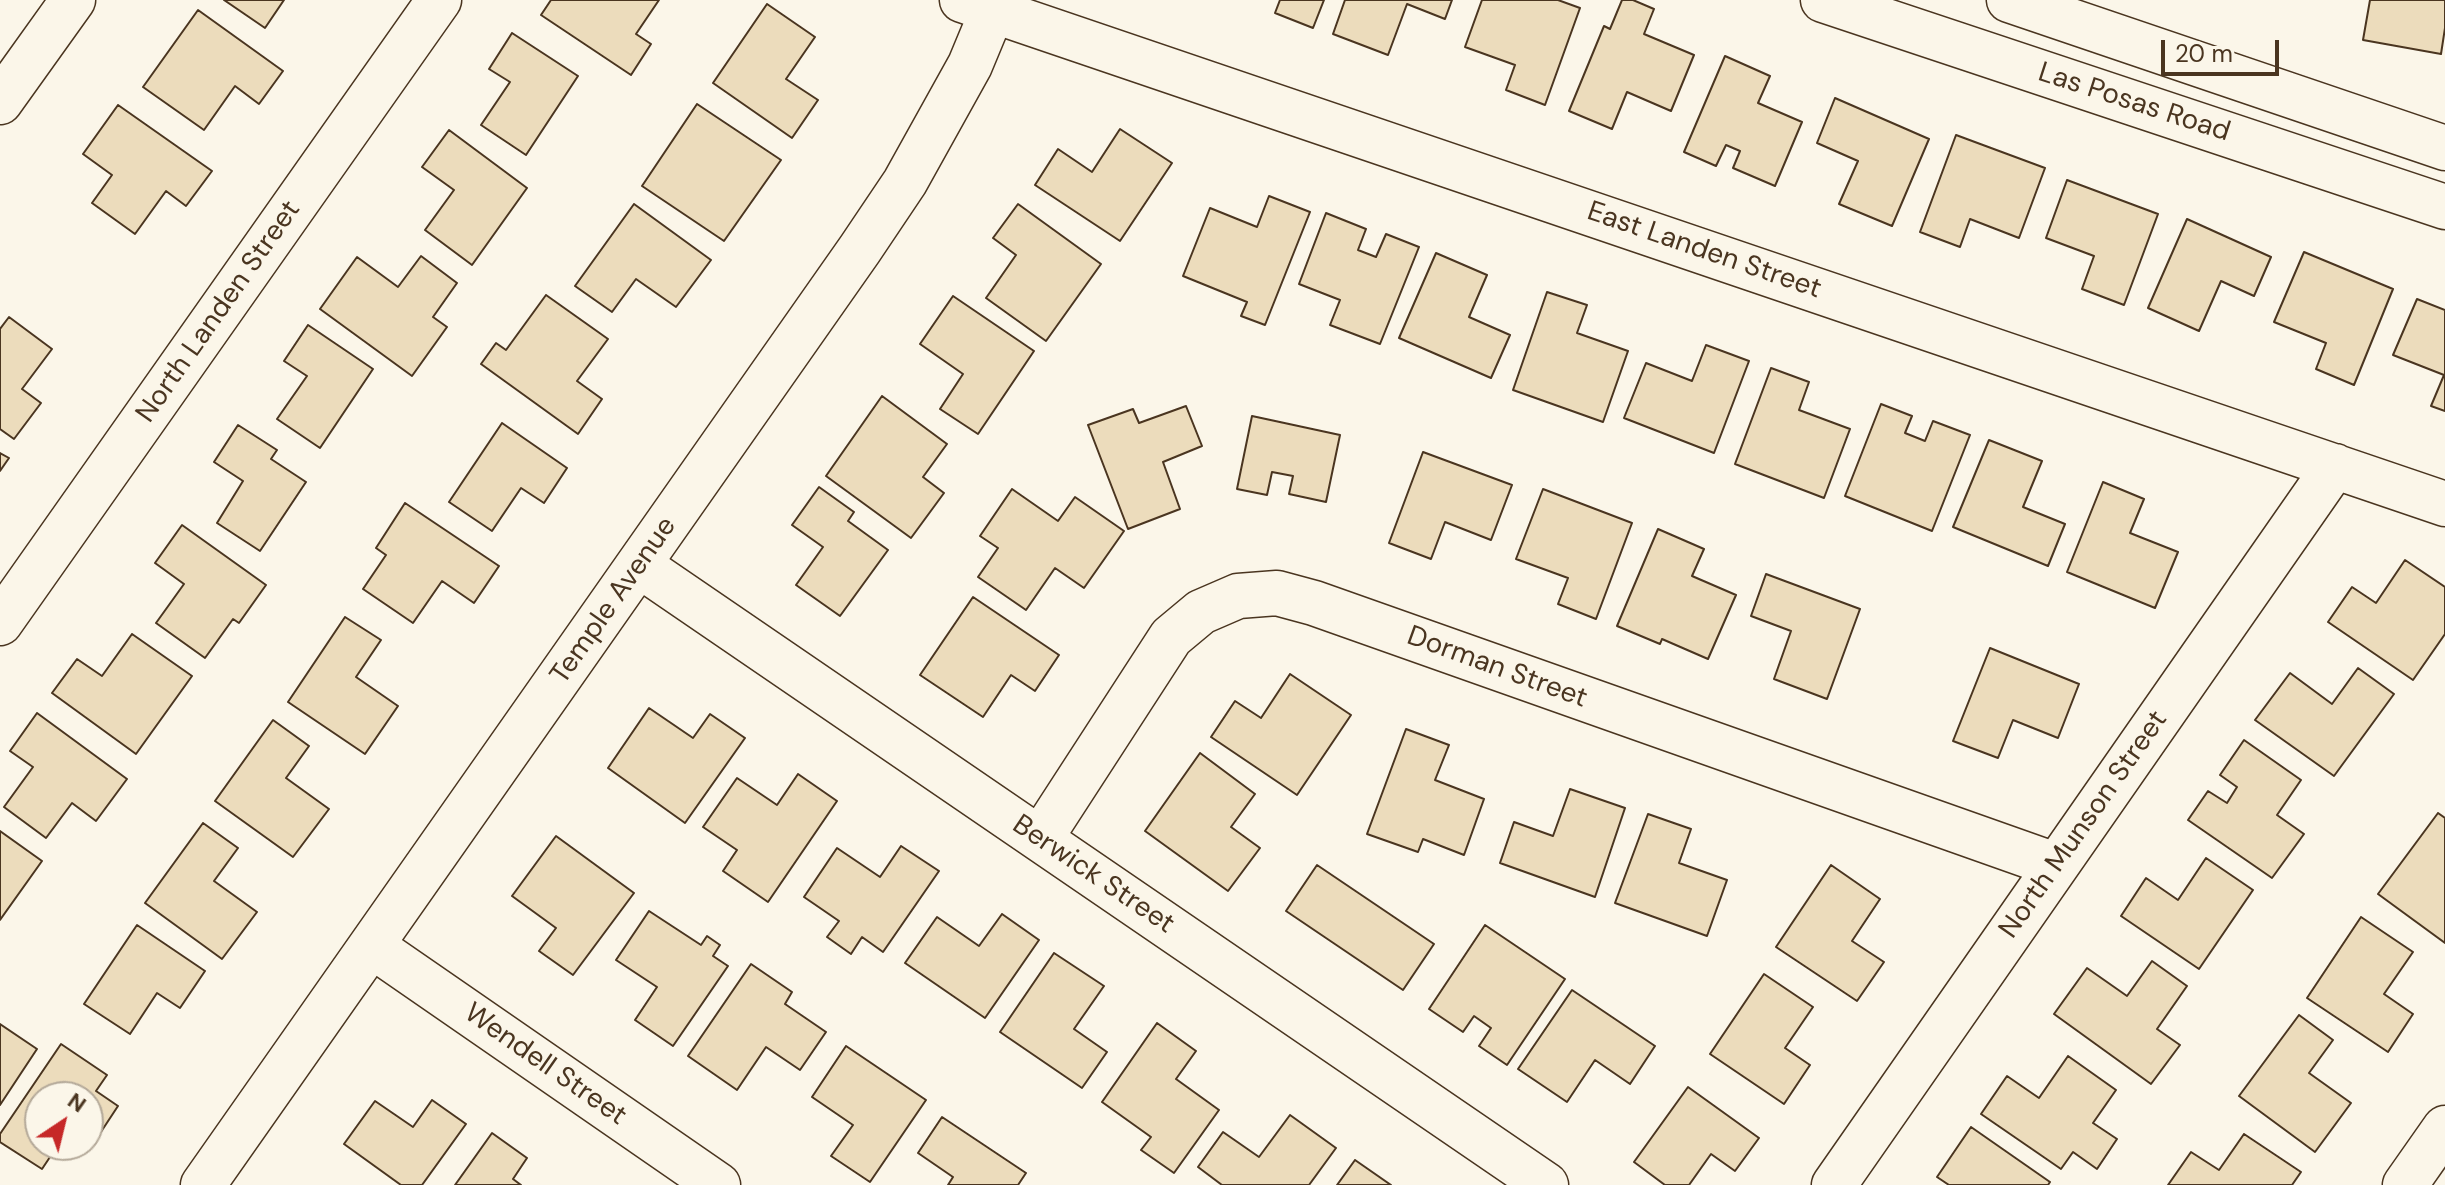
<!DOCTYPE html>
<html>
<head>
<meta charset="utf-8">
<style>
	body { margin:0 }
	#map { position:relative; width:2445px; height:1185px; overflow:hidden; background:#fbf6e9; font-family:"DM Sans",sans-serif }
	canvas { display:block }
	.north { position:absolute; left:24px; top:1081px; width:80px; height:80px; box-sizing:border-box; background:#fbf6e9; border:2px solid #b4a999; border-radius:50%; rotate:35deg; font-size:22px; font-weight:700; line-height:32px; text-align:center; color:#4a3520 }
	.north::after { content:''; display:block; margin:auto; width:28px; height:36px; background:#c62828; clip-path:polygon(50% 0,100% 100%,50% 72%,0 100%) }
	.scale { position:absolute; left:2161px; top:40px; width:118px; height:36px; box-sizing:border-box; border:4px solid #4a3520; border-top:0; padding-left:10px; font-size:24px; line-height:28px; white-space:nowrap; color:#4a3520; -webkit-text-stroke:6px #fbf6e9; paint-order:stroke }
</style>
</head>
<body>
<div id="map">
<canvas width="2445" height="1185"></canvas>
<div class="north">N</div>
<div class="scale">20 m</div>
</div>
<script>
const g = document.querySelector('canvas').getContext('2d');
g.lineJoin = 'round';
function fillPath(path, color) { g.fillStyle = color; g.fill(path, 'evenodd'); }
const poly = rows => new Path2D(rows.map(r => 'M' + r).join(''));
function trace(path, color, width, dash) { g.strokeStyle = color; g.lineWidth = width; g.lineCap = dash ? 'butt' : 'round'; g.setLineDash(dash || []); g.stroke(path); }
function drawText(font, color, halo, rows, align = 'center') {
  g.font = font + ' "DM Sans",sans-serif'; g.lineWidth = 6; g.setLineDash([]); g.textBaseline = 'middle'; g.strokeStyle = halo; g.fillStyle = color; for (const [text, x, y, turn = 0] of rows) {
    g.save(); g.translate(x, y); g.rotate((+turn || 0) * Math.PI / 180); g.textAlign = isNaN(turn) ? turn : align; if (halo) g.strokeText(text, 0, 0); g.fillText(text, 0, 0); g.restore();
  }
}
const building = poly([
	[224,0,284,0,265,28,224,0],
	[551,0,659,0,636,34,651,44,631,75,541,15,551,0],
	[1280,0,1324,0,1313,28,1275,13,1280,0],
	[1345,0,1452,0,1445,19,1407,4,1388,55,1333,34,1345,0],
	[1482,0,1558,0,1580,8,1545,105,1506,90,1515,65,1465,47,1482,0],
	[1622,0,1633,0,1654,9,1644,34,1694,55,1671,111,1627,92,1612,129,1569,111,1604,26,1610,29,1622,0],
	[2370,0,2445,0,2445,28,2441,54,2363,40,2370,0],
	[767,4,815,37,786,79,818,100,792,138,713,83,767,4],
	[198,10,283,71,259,104,235,86,204,130,143,87,198,10],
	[512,33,578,76,526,155,481,125,510,82,489,69,512,33],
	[1725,56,1770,76,1758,103,1802,122,1775,186,1733,168,1740,151,1726,145,1716,166,1684,152,1725,56],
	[1835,98,1929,139,1892,226,1839,204,1858,161,1817,143,1835,98],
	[697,104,781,160,724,241,642,186,697,104],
	[118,105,212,171,186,206,166,191,135,234,92,203,112,175,83,154,118,105],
	[1120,129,1172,163,1120,241,1035,185,1058,149,1092,172,1120,129],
	[449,130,527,188,472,265,425,230,454,190,422,167,449,130],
	[1956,135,2045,168,2019,238,1970,219,1960,247,1920,232,1956,135],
	[2067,180,2158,214,2124,305,2082,289,2094,256,2046,238,2067,180],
	[1269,196,1310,212,1265,325,1241,316,1247,302,1183,276,1210,208,1257,227,1269,196],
	[634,204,711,260,676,307,636,279,612,312,575,286,634,204],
	[1018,204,1101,264,1046,341,986,298,1016,255,993,238,1018,204],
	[1326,213,1366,229,1358,250,1376,257,1386,234,1419,247,1380,344,1330,325,1340,300,1299,284,1326,213],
	[2187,219,2271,257,2254,296,2221,281,2199,331,2148,308,2187,219],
	[2304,252,2393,289,2354,385,2316,369,2326,343,2274,322,2304,252],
	[1436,253,1487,275,1469,317,1510,335,1491,378,1399,338,1436,253],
	[421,256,457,283,433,317,447,327,412,376,320,309,357,257,398,287,421,256],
	[1547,292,1587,305,1577,333,1628,351,1603,422,1513,390,1547,292],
	[546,295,608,339,577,381,602,399,578,434,481,364,496,343,506,350,546,295],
	[953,296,1034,351,978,434,940,409,963,374,920,344,953,296],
	[2417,299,2445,310,2445,411,2431,406,2444,375,2393,355,2417,299],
	[9,317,52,349,22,389,41,403,14,439,0,429,0,329,9,317],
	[308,325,373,369,320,448,277,419,307,376,284,361,308,325],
	[1706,345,1749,361,1714,453,1624,418,1646,363,1692,381,1706,345],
	[1771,368,1809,382,1799,410,1850,429,1824,498,1735,464,1771,368],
	[882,396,947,444,923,477,944,493,911,538,826,476,882,396],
	[1881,404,1912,416,1905,433,1925,441,1933,421,1970,435,1932,531,1845,496,1881,404],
	[1186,406,1202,446,1163,462,1180,509,1128,529,1088,425,1133,409,1139,423,1186,406],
	[1252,416,1340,435,1326,502,1289,494,1293,476,1272,472,1267,495,1237,489,1252,416],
	[502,423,567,468,544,503,521,488,492,531,449,502,502,423],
	[238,425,277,450,271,459,306,482,260,551,217,523,243,481,214,462,238,425],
	[1989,440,2042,461,2023,507,2065,524,2048,566,1953,527,1989,440],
	[1423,452,1512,485,1491,540,1445,522,1431,559,1389,543,1423,452],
	[0,453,9,458,0,471,0,453],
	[2103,482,2144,499,2130,533,2178,552,2155,608,2067,572,2103,482],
	[819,487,854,512,848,521,888,550,840,616,796,585,823,547,792,525,819,487],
	[1012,489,1058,521,1075,497,1124,531,1084,588,1055,568,1026,610,978,577,998,548,980,536,1012,489],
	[1543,489,1632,523,1596,619,1558,604,1568,578,1516,559,1543,489],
	[405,503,499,566,474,603,442,581,413,623,363,589,386,555,376,548,405,503],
	[182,525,266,585,239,623,233,619,205,658,156,623,184,584,155,563,182,525],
	[1658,529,1704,549,1692,576,1736,595,1708,659,1662,639,1660,644,1617,626,1658,529],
	[2405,560,2445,587,2445,634,2413,680,2328,622,2352,587,2376,603,2405,560],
	[1766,574,1860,609,1827,699,1774,679,1791,631,1751,616,1766,574],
	[973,597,1059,655,1035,691,1011,675,983,717,920,675,973,597],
	[345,617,381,640,356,677,398,706,365,754,288,702,345,617],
	[132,634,192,676,136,754,52,693,77,659,102,676,132,634],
	[1990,648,2079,684,2058,738,2013,720,1998,758,1953,741,1990,648],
	[2358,668,2394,694,2334,776,2255,720,2290,673,2332,704,2358,668],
	[1290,674,1351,715,1297,795,1211,737,1235,701,1261,718,1290,674],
	[649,708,693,738,710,714,745,738,685,823,608,768,649,708],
	[37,713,127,779,96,821,72,803,46,838,4,807,33,767,10,751,37,713],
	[273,720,309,746,286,778,329,809,293,857,215,801,273,720],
	[1406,729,1449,745,1435,780,1484,799,1464,855,1423,839,1418,852,1367,834,1406,729],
	[2244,740,2301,780,2277,815,2304,834,2272,878,2188,820,2208,791,2227,803,2237,787,2220,775,2244,740],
	[1200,753,1255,794,1231,827,1260,848,1228,891,1145,831,1200,753],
	[798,774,837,801,768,902,723,871,737,850,703,827,737,778,777,805,798,774],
	[1570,789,1625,808,1595,897,1500,863,1514,822,1553,836,1570,789],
	[2438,813,2445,818,2445,943,2378,894,2438,813],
	[1648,814,1691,829,1679,863,1727,880,1707,936,1615,903,1648,814],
	[203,823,238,848,214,881,257,912,222,959,145,903,203,823],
	[0,831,42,861,0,920,0,831],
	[556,836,634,893,573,975,539,951,556,928,512,896,556,836],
	[901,846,939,871,883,952,862,937,851,954,827,937,839,921,804,897,837,848,880,877,901,846],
	[2206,858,2253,890,2199,969,2121,916,2146,878,2178,900,2206,858],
	[1317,865,1434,944,1403,990,1286,911,1317,865],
	[1831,865,1880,899,1852,941,1884,962,1857,1001,1776,947,1831,865],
	[649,911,701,945,707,936,720,945,713,956,728,966,673,1046,635,1020,657,987,616,960,649,911],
	[1002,914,1039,940,985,1018,905,963,937,917,979,946,1002,914],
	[2361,917,2413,952,2384,994,2413,1014,2388,1052,2307,998,2361,917],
	[137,925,205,971,180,1008,157,993,130,1034,84,1004,137,925],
	[1485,925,1565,979,1507,1065,1479,1046,1491,1028,1474,1016,1463,1032,1429,1009,1485,925],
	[1054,953,1104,986,1074,1029,1107,1052,1082,1088,1000,1032,1054,953],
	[2152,961,2187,986,2157,1029,2180,1045,2151,1084,2054,1014,2087,968,2127,996,2152,961],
	[751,964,792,992,785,1004,826,1032,800,1070,766,1047,737,1090,688,1056,751,964],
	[1764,974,1813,1007,1785,1048,1810,1065,1784,1104,1710,1054,1764,974],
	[1572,990,1655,1046,1630,1084,1595,1060,1567,1102,1518,1069,1572,990],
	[2299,1015,2333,1040,2309,1073,2351,1103,2315,1152,2239,1096,2299,1015],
	[1157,1023,1196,1051,1176,1079,1219,1110,1174,1173,1141,1150,1151,1137,1102,1102,1157,1023],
	[0,1024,37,1049,0,1105,0,1024],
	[61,1044,107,1075,96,1091,118,1106,93,1144,88,1141,88,1097,40,1097,40,1145,58,1145,42,1169,0,1142,0,1134,61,1044],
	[846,1046,926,1100,870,1182,831,1156,853,1125,812,1097,846,1046],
	[2068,1056,2116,1090,2093,1123,2117,1139,2097,1169,2073,1152,2061,1169,1981,1114,2007,1076,2039,1098,2068,1056],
	[1688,1087,1759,1138,1735,1171,1711,1154,1689,1185,1665,1185,1634,1162,1688,1087],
	[432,1100,466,1124,422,1185,401,1185,344,1144,375,1101,413,1127,432,1100],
	[1290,1115,1336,1148,1309,1185,1222,1185,1198,1167,1223,1132,1259,1157,1290,1115],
	[942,1117,1026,1173,1018,1185,948,1185,953,1177,918,1153,942,1117],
	[1971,1127,2050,1182,2048,1185,1949,1185,1937,1177,1971,1127],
	[492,1133,527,1158,513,1179,521,1185,455,1185,492,1133],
	[2244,1134,2301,1172,2292,1185,2168,1185,2191,1152,2219,1170,2244,1134],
	[1355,1160,1391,1185,1337,1185,1355,1160]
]);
fillPath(building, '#ecdcbc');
trace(building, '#4a3520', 2);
const minor = poly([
	[962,0,2445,504],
	[0,102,73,0],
	[639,565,1546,1185],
	[0,623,439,0],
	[1040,839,1171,637,1201,612,1238,596,1277,593,1314,603,2055,865],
	[372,946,718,1185],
	[1834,1185,2335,466],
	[2405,1185,2445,1128]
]);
const major = poly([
	[1823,0,2445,207],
	[2009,0,2445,148],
	[203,1185,860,249,905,182,970,65,997,0]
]);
trace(minor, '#4a3520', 47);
trace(major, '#4a3520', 47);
trace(minor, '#fbf6e9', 44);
trace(major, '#fbf6e9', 44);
drawText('28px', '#4a3520', '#fbf6e9', [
	["Las Posas Road",2134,103,18],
	["East Landen Street",1704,251,19],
	["North Landen Street",219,312,-55],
	["Temple Avenue",614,601,-55],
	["Dorman Street",1497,668,20],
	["North Munson Street",2084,825,-55],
	["Berwick Street",1093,875,34],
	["Wendell Street",545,1065,35]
]);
</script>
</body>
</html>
